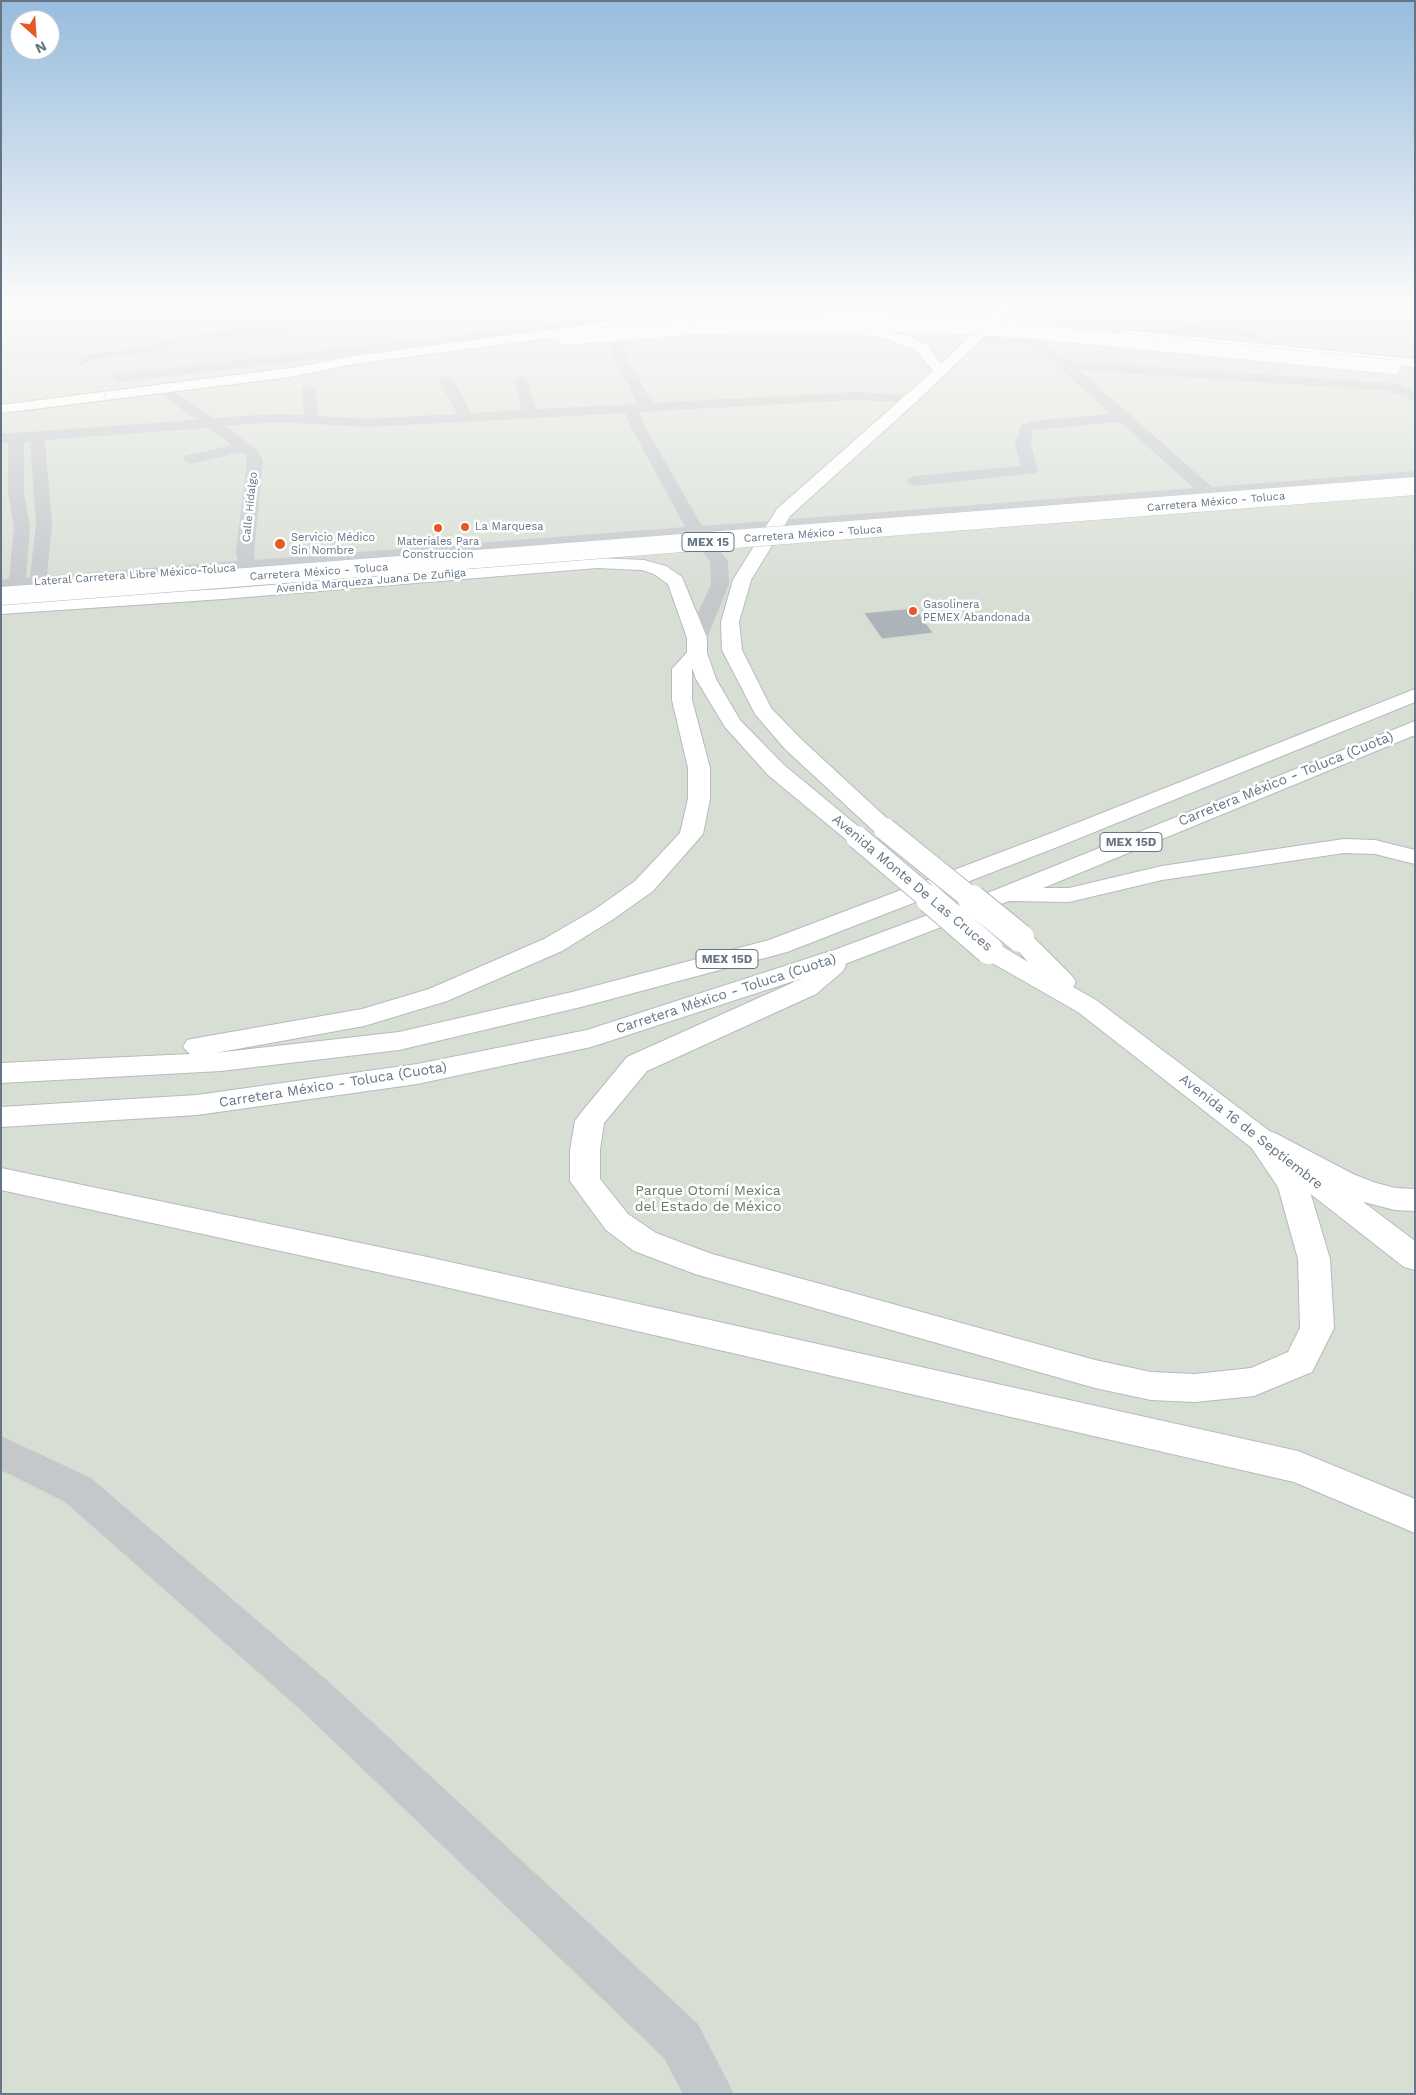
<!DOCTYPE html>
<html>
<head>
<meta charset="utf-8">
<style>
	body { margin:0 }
	#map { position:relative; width:1416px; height:2095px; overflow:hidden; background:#f6f6f3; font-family:"Work Sans",sans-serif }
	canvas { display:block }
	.frame { position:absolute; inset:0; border:2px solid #657584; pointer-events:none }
	.north { position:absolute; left:10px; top:10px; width:50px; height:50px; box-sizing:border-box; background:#fff; border:1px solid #c1c8ce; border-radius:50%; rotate:154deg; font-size:14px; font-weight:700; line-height:20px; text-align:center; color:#657584 }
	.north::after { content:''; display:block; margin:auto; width:18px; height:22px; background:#e55924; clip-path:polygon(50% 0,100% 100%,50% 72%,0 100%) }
</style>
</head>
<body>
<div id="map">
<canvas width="1416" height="2095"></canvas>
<div class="frame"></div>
<div class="north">N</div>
</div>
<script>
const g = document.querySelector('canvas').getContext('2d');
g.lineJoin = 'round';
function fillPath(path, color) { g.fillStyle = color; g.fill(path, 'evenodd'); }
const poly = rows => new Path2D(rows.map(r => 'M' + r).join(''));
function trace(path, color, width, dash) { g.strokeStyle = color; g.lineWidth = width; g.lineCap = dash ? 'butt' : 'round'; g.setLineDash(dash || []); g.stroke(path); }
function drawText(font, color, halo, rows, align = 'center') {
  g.font = font + ' "Work Sans",sans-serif'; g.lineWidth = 5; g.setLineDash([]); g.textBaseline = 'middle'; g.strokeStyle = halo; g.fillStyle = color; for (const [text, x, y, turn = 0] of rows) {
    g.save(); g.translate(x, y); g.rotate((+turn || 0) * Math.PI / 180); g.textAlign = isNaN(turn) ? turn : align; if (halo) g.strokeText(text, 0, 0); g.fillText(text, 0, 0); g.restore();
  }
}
fillPath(poly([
	[1,304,1415,304,1415,2094,1,2094]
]), '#d7ded4');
trace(poly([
	[81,364,93,356,144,351,176,340,252,330,278,331,305,324,387,313,402,316,438,313,467,307,528,304]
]), '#bec8cd', 4.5);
const building = poly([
	[915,608,933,633,882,639,864,613,915,608]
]);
fillPath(building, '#adb4b9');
trace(building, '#d8d8d6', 1);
const major = poly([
	[1005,304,1018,304,1003,319,1040,322,1046,326,1040,330,995,326,916,402,790,516,751,580,739,622,742,650,771,708,801,739,893,824,897,829,893,834,885,836,877,834,785,749,755,714,722,650,721,622,733,580,777,509,933,371,916,350,884,338,849,334,848,331,849,328,885,330,908,336,926,344,941,364,982,325,873,319,691,323,624,328,354,364,290,377,1,413,1,405,298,367,354,356,624,320,691,315,873,311,989,318,1005,304],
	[1123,330,1415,359,1415,367,1118,337,1117,334,1123,330],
	[597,558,644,560,666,566,682,577,707,638,707,653,716,679,740,720,784,765,865,832,869,837,865,842,857,844,849,842,768,775,725,727,696,679,687,653,687,638,668,584,654,574,642,570,597,568,223,599,1,614,1,602,223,589,597,558],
	[1020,930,1029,933,1072,976,1076,982,1073,987,1096,1000,1415,1241,1415,1270,1404,1267,1078,1012,980,956,976,950,980,944,989,942,998,944,1028,962,1007,938,1011,933,1020,930]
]);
const highway = poly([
	[697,647,704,649,707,653,692,670,692,700,710,768,710,799,703,834,653,891,612,920,562,951,447,1001,364,1026,215,1053,399,1032,572,992,769,940,1049,834,1415,689,1415,702,1065,844,787,952,581,1007,399,1050,221,1071,1,1083,1,1063,190,1054,183,1047,187,1040,197,1038,362,1009,429,989,544,939,594,910,635,881,680,833,688,799,688,768,672,700,672,669,690,649,697,647],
	[1415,721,1415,735,1043,888,1069,888,1162,866,1344,839,1375,840,1415,850,1415,864,1375,854,1344,853,1162,880,1069,902,1009,901,845,964,846,966,842,972,816,994,647,1071,604,1123,600,1150,600,1179,628,1214,656,1233,712,1254,1095,1360,1151,1372,1195,1374,1251,1368,1288,1352,1300,1328,1298,1259,1278,1187,1245,1138,1250,1131,1260,1128,1275,1133,1353,1174,1373,1182,1395,1188,1415,1189,1415,1211,1395,1210,1356,1200,1331,1190,1301,1173,1308,1185,1330,1259,1334,1328,1312,1372,1254,1396,1195,1402,1151,1400,1095,1388,695,1274,634,1251,606,1230,570,1181,570,1150,575,1121,580,1114,627,1057,803,978,591,1047,417,1084,197,1115,1,1127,1,1107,197,1095,417,1064,587,1030,837,949,995,890,1415,721],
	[1,1168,432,1258,1298,1451,1415,1499,1415,1533,1294,1482,432,1284,1,1190,1,1168]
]);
trace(major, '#b7bbbf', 2);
trace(highway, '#b7babd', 2);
fillPath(poly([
	[1129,304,1142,304,1125,323,1125,336,1115,336,1112,327,1113,322,1129,304],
	[596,319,624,320,630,324,624,328,596,327,118,382,111,378,118,374,596,319],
	[1188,323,1258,332,1279,348,1272,352,1249,338,1188,331,1145,340,1139,336,1140,333,1188,323],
	[616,334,622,338,627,357,652,403,855,392,911,395,918,399,911,403,855,400,640,412,644,425,702,526,1194,488,1120,422,1033,430,1031,444,1038,470,1036,473,915,486,909,484,907,481,909,478,915,476,1021,466,1015,444,1021,425,1034,421,1111,414,1060,368,1023,342,973,346,967,342,973,338,1003,334,1031,335,1068,361,1398,384,1415,392,1415,401,1390,391,1079,370,1212,487,1415,471,1415,481,709,535,728,561,729,584,707,638,704,642,697,644,690,642,687,638,711,584,710,561,692,537,1,590,1,580,9,579,14,527,8,493,8,443,1,443,1,434,197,420,158,392,156,389,158,386,163,385,214,418,276,414,304,415,302,388,309,384,316,388,318,416,368,419,457,414,439,380,446,376,453,380,471,413,522,410,514,380,521,376,528,380,536,409,638,404,613,357,610,338,616,334],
	[626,413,630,425,685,527,255,560,254,552,263,461,258,450,225,426,276,422,368,427,626,413],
	[208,428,232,445,185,456,182,459,190,464,242,452,246,455,247,461,236,552,238,561,47,576,52,524,45,440,208,428],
	[30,441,36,524,30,577,26,578,30,527,24,493,24,442,30,441],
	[1,1436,91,1478,330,1683,698,2024,734,2094,683,2094,664,2058,302,1711,65,1502,1,1470,1,1436]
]), '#c4c8cb');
fillPath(major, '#fff');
fillPath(highway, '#fff');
const majorBridgeFar3 = poly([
	[566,338,685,328,779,325,927,325,1026,331,1393,367]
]);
const majorBridgeFar2 = poly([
	[1,596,1415,486]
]);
const majorBridgeFar1 = poly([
	[885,829,973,900],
	[857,837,931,900]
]);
const majorBridge = poly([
	[930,899,989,950],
	[972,899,1020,938]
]);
trace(majorBridgeFar3, '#b7bbbf', 15, []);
trace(majorBridgeFar2, '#b7bbbf', 19, []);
trace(majorBridgeFar1, '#b7bbbf', 24, []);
trace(majorBridge, '#b7bbbf', 30, []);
trace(poly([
	[103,387,106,402]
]), '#bec0c2', 1, [1, 1]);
trace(majorBridgeFar3, '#fff', 14);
trace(majorBridgeFar2, '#fff', 18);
trace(majorBridgeFar1, '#fff', 22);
trace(majorBridge, '#fff', 28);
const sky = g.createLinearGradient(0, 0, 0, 597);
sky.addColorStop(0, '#97bcdd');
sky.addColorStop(0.51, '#fbfbfa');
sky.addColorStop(1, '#fbfbfa00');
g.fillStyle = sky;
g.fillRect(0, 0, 1416, 597);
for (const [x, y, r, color] of [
	[465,527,5,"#e55924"],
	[438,528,5,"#e55924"],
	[280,544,6,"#e55924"],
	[913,611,5,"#e55924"]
]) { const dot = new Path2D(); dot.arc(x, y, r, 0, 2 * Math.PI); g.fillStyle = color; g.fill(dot); trace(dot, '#fff', 2); }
drawText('11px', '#657584', '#fff', [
	["Carretera México - Toluca",1216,502,-5],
	["Calle Hidalgo",250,507,-84],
	["Carretera México - Toluca",813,534,-4],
	["Carretera México - Toluca",319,572,-4],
	["Lateral Carretera Libre México-Toluca",135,575,-4],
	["Avenida Marqueza Juana De Zuñiga",371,581,-5]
]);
drawText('11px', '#657584', '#fff', [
	["La Marquesa",475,527],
	["Servicio Médico",291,538],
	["Sin Nombre",291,551],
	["Materiales Para",438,542,"center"],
	["Construccion",438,555,"center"],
	["Gasolinera",923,605],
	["PEMEX Abandonada",923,618]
], 'left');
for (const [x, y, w] of [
	[708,542,52],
	[1131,842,62],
	[727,959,62]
]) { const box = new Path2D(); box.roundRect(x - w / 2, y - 9.5, w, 19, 4); g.fillStyle = '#fff'; g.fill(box); trace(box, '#657584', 1); }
drawText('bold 12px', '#657584', null, [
	["MEX 15",708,542],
	["MEX 15D",1131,842],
	["MEX 15D",727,959]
]);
drawText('14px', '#657584', '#fff', [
	["Carretera México - Toluca (Cuota)",1286,779,-22],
	["Avenida Monte De Las Cruces",912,883,40],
	["Carretera México - Toluca (Cuota)",726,994,-18],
	["Carretera México - Toluca (Cuota)",333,1085,-9],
	["Avenida 16 de Septiembre",1251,1132,38]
]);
drawText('14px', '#687c64', '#fff', [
	["Parque Otomí Mexica",708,1191],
	["del Estado de México",708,1207]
]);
</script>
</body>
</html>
